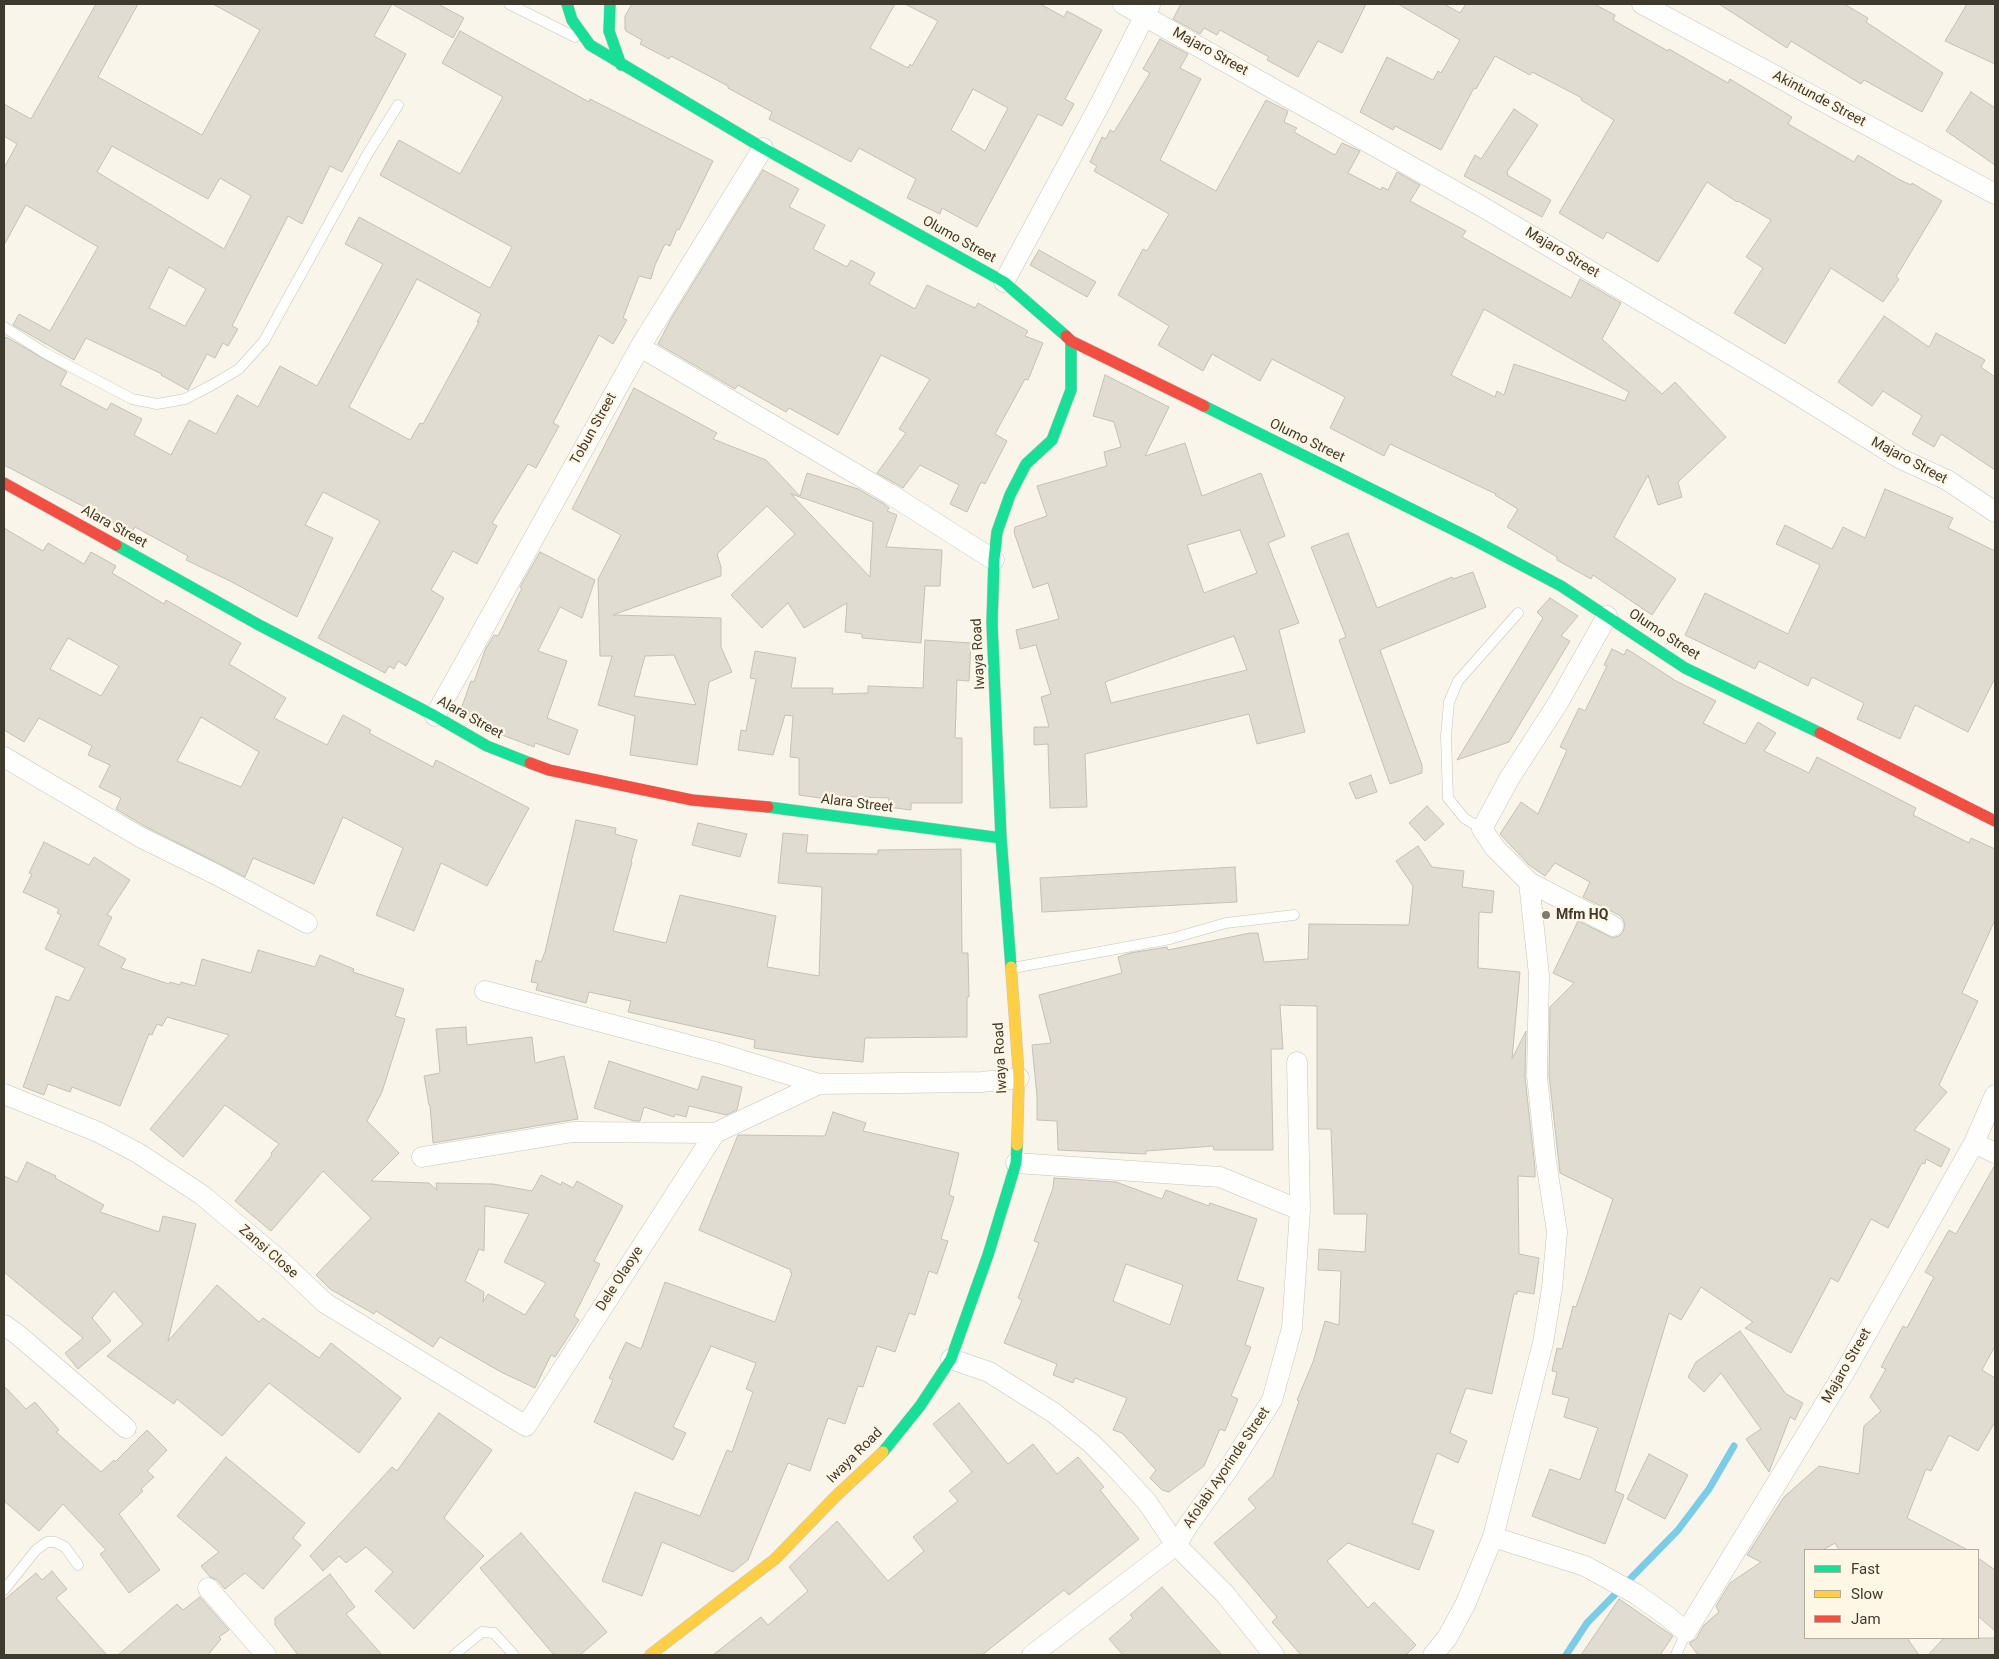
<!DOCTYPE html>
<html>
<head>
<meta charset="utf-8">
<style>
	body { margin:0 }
	#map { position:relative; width:1999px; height:1659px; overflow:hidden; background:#f9f5eb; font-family:Roboto,sans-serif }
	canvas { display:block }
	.frame { position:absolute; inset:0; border:5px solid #3f3a2e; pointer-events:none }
	.legend { position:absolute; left:1804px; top:1549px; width:175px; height:90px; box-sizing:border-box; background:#fff7e5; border:1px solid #b2ab9c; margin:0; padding:6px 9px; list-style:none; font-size:15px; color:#3f3a2e }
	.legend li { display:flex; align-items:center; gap:10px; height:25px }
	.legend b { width:25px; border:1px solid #b2ab9c }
</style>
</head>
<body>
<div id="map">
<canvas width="1999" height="1659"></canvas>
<div class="frame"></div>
<ul class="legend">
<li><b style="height:6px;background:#16e098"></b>Fast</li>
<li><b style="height:6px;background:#ffcf43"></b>Slow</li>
<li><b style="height:6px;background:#f24e42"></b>Jam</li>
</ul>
</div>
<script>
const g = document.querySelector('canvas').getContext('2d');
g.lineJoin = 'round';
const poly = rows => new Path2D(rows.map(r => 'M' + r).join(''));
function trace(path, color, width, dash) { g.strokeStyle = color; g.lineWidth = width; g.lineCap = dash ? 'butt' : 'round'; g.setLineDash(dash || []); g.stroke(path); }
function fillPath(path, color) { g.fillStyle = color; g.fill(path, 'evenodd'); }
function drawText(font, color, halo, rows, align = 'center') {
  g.font = font + ' Roboto,sans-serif'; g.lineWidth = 4.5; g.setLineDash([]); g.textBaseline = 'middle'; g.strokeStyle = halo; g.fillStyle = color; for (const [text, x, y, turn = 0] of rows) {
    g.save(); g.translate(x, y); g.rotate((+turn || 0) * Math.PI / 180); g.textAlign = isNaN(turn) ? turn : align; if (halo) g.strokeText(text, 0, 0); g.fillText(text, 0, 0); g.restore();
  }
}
trace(poly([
	[1566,1655,1587,1623,1678,1530,1709,1489,1734,1446]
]), '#79cde8', 7);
const building = poly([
	[96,4,138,4,98,77,202,135,260,30,213,4,438,4,464,18,453,38,392,4,374,36,406,54,342,172,330,166,302,224,288,216,232,326,238,329,228,346,223,343,215,358,207,354,188,390,161,375,162,374,86,338,74,360,13,325,19,314,50,331,98,247,26,205,4,245,4,168,17,144,4,136,4,104,31,119,96,4],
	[112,146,208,199,220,178,251,196,224,249,97,172,112,146],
	[169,267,206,289,185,326,149,308,169,267],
	[632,4,895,4,870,48,908,68,910,64,912,66,938,21,905,4,1040,4,1064,17,1067,11,1102,30,1065,99,1074,104,1062,126,1038,114,977,227,942,208,940,214,907,198,916,179,859,148,851,162,769,119,772,112,728,88,728,86,671,56,669,59,640,44,642,40,626,31,625,29,625,16,632,4],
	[973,89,1008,108,985,151,951,130,973,89],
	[1181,4,1366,4,1342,53,1318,41,1298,77,1267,60,1269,57,1220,30,1217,35,1204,28,1200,34,1173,19,1181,4],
	[1398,4,1444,4,1460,13,1466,4,1594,4,1615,15,1613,20,1668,51,1669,49,1728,83,1730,79,1792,117,1788,124,1854,162,1858,155,1900,180,1911,185,1912,183,1942,201,1896,277,1899,279,1883,302,1831,268,1785,344,1734,313,1763,268,1746,257,1771,220,1738,201,1737,202,1707,182,1658,262,1607,232,1603,239,1559,213,1614,120,1581,100,1582,98,1532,72,1530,75,1495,56,1476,89,1474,88,1441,150,1395,126,1393,130,1360,112,1387,57,1433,80,1438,71,1441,73,1460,40,1398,4],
	[1719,4,1844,4,1868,18,1866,22,1943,73,1922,112,1864,80,1861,84,1791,41,1787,48,1719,4],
	[1967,4,1995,4,1995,64,1945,41,1967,4],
	[460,31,589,102,590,99,713,161,679,230,677,229,670,246,665,244,655,265,651,279,639,276,623,318,627,320,613,344,599,335,553,423,559,426,536,468,528,464,492,523,497,526,477,564,453,551,431,590,444,598,433,618,406,666,398,661,394,669,389,666,385,673,318,638,380,521,323,492,305,525,333,538,297,617,230,581,186,560,188,556,135,527,132,532,4,465,4,341,6,337,67,372,60,385,107,410,111,403,142,419,134,435,171,455,189,420,216,434,237,395,258,407,280,366,317,386,383,264,345,244,359,217,490,288,512,247,380,175,399,140,460,174,503,97,442,63,460,31],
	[417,279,481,314,477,322,479,322,423,424,420,423,410,440,349,407,417,279],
	[1160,39,1188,54,1180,68,1201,79,1160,160,1216,191,1266,100,1288,111,1284,122,1297,128,1294,132,1335,155,1342,143,1360,151,1348,173,1381,190,1382,187,1388,190,1397,172,1420,185,1410,201,1466,231,1462,237,1571,298,1580,279,1621,303,1602,339,1662,394,1675,382,1726,437,1678,482,1682,497,1658,505,1648,475,1614,537,1676,579,1652,615,1593,575,1591,579,1557,560,1557,557,1507,527,1518,509,1495,495,1496,494,1390,444,1384,456,1330,428,1345,397,1272,359,1260,381,1212,354,1203,371,1158,345,1169,326,1118,295,1143,249,1147,251,1169,214,1094,171,1097,166,1090,162,1102,137,1106,139,1110,130,1114,132,1150,73,1143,69,1160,39],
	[1484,309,1629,392,1625,401,1514,364,1504,395,1497,391,1495,397,1451,375,1484,309],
	[1971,92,1995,108,1995,165,1946,131,1971,92],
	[1514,109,1538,125,1507,172,1508,173,1507,175,1551,200,1542,217,1464,176,1475,155,1481,159,1514,109],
	[763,170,799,189,789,207,825,225,813,249,847,267,851,260,875,273,869,284,915,309,927,285,975,308,978,303,1028,331,1025,336,1043,343,1028,380,1025,379,995,434,1007,441,985,484,981,482,967,512,950,504,959,485,920,465,903,488,877,473,906,433,899,429,930,379,881,355,838,435,789,408,786,412,738,385,735,389,658,344,671,319,763,170],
	[1039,250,1096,282,1087,297,1030,265,1039,250],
	[1884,316,1929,347,1936,333,1985,360,1981,367,1995,377,1995,470,1941,434,1934,447,1912,434,1922,416,1883,391,1872,406,1838,382,1884,316],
	[1105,375,1169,407,1145,456,1185,443,1202,496,1261,473,1285,536,1268,543,1299,623,1279,630,1305,732,1257,744,1249,714,1085,754,1087,807,1050,808,1048,744,1034,745,1034,727,1049,727,1041,697,1051,694,1036,645,1020,649,1016,630,1059,619,1048,583,1033,588,1014,532,1015,527,1047,516,1037,486,1107,466,1104,452,1121,447,1114,422,1093,416,1105,375],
	[1240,530,1257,573,1204,593,1187,545,1240,530],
	[1234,636,1247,670,1111,703,1105,682,1234,636],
	[634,388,717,433,713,439,766,460,800,496,807,473,858,489,884,504,889,508,887,511,897,515,886,547,942,550,940,586,925,586,921,643,862,638,862,634,845,632,847,603,804,628,788,603,762,628,731,595,795,534,767,506,717,554,721,567,721,576,613,615,721,618,721,647,732,672,709,682,697,765,630,755,635,716,598,705,612,656,600,656,598,579,621,535,572,509,634,388],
	[791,494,873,522,870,577,791,494],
	[674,655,696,705,634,696,645,656,674,655],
	[1885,489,1953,518,1948,528,1995,551,1995,678,1968,732,1915,705,1900,739,1857,719,1864,703,1812,677,1808,686,1759,661,1755,669,1685,635,1705,593,1788,634,1820,565,1776,544,1785,525,1832,549,1843,527,1865,538,1885,489],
	[4,528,43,551,48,543,84,564,91,552,116,566,112,573,164,604,166,600,241,643,229,664,286,698,274,718,327,745,343,715,371,730,369,733,433,767,436,760,529,808,487,886,441,863,414,931,376,915,403,848,343,817,314,884,253,858,245,877,146,827,116,809,121,798,99,787,110,765,88,755,92,746,39,718,24,742,4,730,4,528],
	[68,638,119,666,101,696,50,669,68,638],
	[201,717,259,752,241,787,177,761,201,717],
	[1348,533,1377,608,1452,577,1453,579,1473,572,1486,607,1380,650,1422,765,1422,773,1390,784,1339,640,1346,637,1311,547,1348,533],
	[540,552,595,580,582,618,560,607,538,651,567,661,547,718,578,730,569,755,535,743,534,747,494,732,460,712,471,681,474,682,485,650,494,635,498,636,522,588,520,587,540,552],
	[1550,598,1578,616,1561,636,1570,641,1509,742,1457,760,1543,618,1537,612,1550,598],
	[925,640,971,643,969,681,957,680,955,738,962,738,962,803,911,803,911,810,888,807,889,798,827,796,827,799,799,795,799,758,790,757,793,716,785,715,773,755,738,750,741,730,746,731,756,679,750,678,755,651,796,658,791,688,833,688,832,694,868,693,868,686,923,688,925,640],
	[1612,649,1624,655,1627,649,1676,681,1716,701,1703,723,1745,744,1758,722,1776,733,1764,751,1809,773,1817,757,1916,808,1913,815,1969,843,1971,838,1995,849,1995,920,1962,993,1978,1001,1939,1085,1947,1092,1914,1130,1950,1149,1941,1167,1926,1159,1925,1164,1922,1163,1888,1228,1871,1219,1838,1282,1831,1278,1791,1353,1745,1328,1753,1322,1701,1287,1681,1320,1669,1313,1615,1491,1624,1495,1605,1544,1532,1516,1550,1469,1580,1480,1598,1428,1564,1417,1569,1398,1552,1394,1557,1372,1552,1371,1557,1348,1562,1349,1573,1306,1576,1307,1613,1199,1560,1173,1549,1075,1550,1007,1574,983,1553,973,1578,921,1613,938,1619,936,1623,932,1625,925,1623,919,1619,915,1583,897,1590,882,1555,863,1545,876,1529,865,1500,834,1521,802,1538,814,1567,750,1560,747,1579,708,1585,711,1607,666,1604,665,1612,649],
	[1371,775,1377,792,1356,799,1349,783,1371,775],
	[1427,806,1444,824,1425,841,1409,823,1427,806],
	[576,820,616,828,615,834,637,840,631,862,632,862,613,931,666,943,680,895,776,916,767,967,819,976,822,887,778,883,783,833,808,835,806,853,878,854,878,850,961,849,962,953,968,953,969,997,967,997,967,1037,865,1038,863,1062,812,1057,754,1048,755,1040,628,1012,631,1001,589,992,586,1003,536,990,538,983,531,982,536,960,541,962,545,952,576,820],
	[698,823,747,834,740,857,692,845,698,823],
	[44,842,89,865,94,857,130,880,107,915,112,917,98,945,126,959,121,968,169,984,170,982,180,985,181,982,195,986,202,959,251,973,258,950,315,967,320,955,354,969,353,972,404,989,395,1016,405,1019,382,1092,367,1121,399,1153,371,1181,429,1183,437,1190,436,1183,493,1184,532,1191,541,1175,561,1185,562,1182,573,1188,577,1181,623,1206,594,1261,600,1264,574,1316,579,1320,555,1357,551,1355,535,1388,501,1372,440,1337,433,1347,376,1311,374,1314,330,1289,316,1275,371,1218,323,1171,271,1231,235,1201,272,1155,271,1153,279,1144,225,1105,183,1157,150,1129,229,1035,167,1017,162,1026,157,1024,152,1035,149,1034,120,1106,72,1087,70,1092,48,1084,44,1095,23,1087,56,996,69,1001,85,968,45,949,61,915,57,913,59,909,23,892,32,874,29,873,44,842],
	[485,1206,529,1214,504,1262,546,1283,525,1315,488,1294,483,1302,484,1292,465,1281,479,1249,484,1251,485,1206],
	[1418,846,1432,867,1464,871,1462,887,1494,891,1492,913,1479,912,1478,968,1520,972,1512,1059,1526,1031,1525,1077,1535,1169,1535,1177,1518,1176,1519,1254,1539,1258,1534,1294,1517,1291,1517,1294,1514,1294,1492,1394,1466,1388,1450,1433,1467,1441,1458,1463,1437,1453,1412,1523,1434,1531,1419,1570,1348,1543,1327,1561,1368,1608,1374,1602,1416,1645,1406,1655,1301,1655,1272,1622,1277,1617,1214,1543,1256,1508,1248,1499,1273,1476,1299,1401,1297,1400,1313,1362,1325,1321,1339,1325,1341,1271,1318,1270,1319,1249,1365,1252,1367,1214,1334,1214,1331,1129,1317,1129,1317,1006,1280,1005,1283,1049,1271,1049,1273,1150,1214,1150,1213,1146,1146,1151,1146,1154,1058,1150,1057,1121,1037,1120,1037,1096,1032,1045,1051,1043,1039,995,1122,973,1118,957,1130,953,1167,947,1168,950,1250,933,1258,933,1264,962,1308,959,1309,924,1409,925,1413,886,1396,861,1418,846],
	[1235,867,1237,902,1042,912,1040,878,1235,867],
	[466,1027,467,1045,532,1037,535,1063,564,1056,578,1119,433,1143,430,1105,429,1105,424,1076,440,1073,436,1029,466,1027],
	[609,1061,698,1090,702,1076,742,1087,737,1110,726,1115,689,1106,686,1117,675,1114,674,1117,644,1107,640,1121,634,1121,594,1108,609,1061],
	[833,1112,866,1123,863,1131,959,1153,949,1195,954,1197,941,1239,948,1241,937,1274,929,1271,915,1315,909,1313,895,1352,877,1346,863,1387,858,1386,845,1424,828,1418,810,1471,788,1463,748,1560,733,1572,662,1542,642,1596,602,1581,635,1492,700,1516,727,1450,732,1452,753,1392,746,1389,756,1363,711,1346,673,1427,686,1433,673,1460,594,1422,613,1380,609,1378,626,1342,641,1349,665,1282,775,1322,792,1273,790,1272,791,1270,699,1230,738,1135,825,1136,833,1112],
	[27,1162,56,1176,55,1178,104,1205,100,1212,159,1232,163,1216,196,1224,168,1341,217,1285,259,1322,263,1318,319,1358,331,1343,401,1398,359,1453,269,1383,222,1436,177,1399,174,1404,107,1356,143,1324,114,1291,92,1318,111,1341,78,1369,65,1353,83,1338,4,1272,4,1176,17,1182,27,1162],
	[1995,1165,1995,1346,1982,1370,1995,1378,1995,1422,1978,1451,1949,1435,1931,1471,1926,1469,1907,1518,1968,1550,1839,1550,1835,1543,1823,1550,1805,1550,1805,1638,1907,1638,1919,1655,1698,1655,1689,1643,1696,1639,1704,1625,1719,1612,1716,1606,1730,1583,1761,1562,1747,1555,1784,1497,1819,1466,1859,1474,1864,1426,1881,1411,1870,1397,1886,1369,1881,1367,1903,1326,1907,1328,1934,1277,1925,1272,1949,1230,1956,1234,1995,1165],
	[1054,1178,1116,1182,1162,1199,1166,1190,1209,1206,1210,1203,1257,1219,1237,1280,1264,1288,1245,1345,1251,1347,1231,1396,1238,1399,1225,1431,1220,1429,1204,1466,1169,1492,1162,1490,1150,1478,1156,1470,1122,1433,1113,1430,1127,1398,1075,1378,1073,1383,1053,1375,1057,1364,1004,1343,1022,1300,1018,1298,1039,1243,1034,1241,1053,1188,1054,1178],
	[1126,1264,1183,1285,1170,1325,1113,1301,1126,1264],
	[1740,1331,1786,1394,1803,1403,1795,1420,1790,1417,1769,1472,1746,1439,1761,1429,1721,1373,1704,1392,1688,1377,1696,1362,1740,1331],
	[4,1386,26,1409,35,1402,59,1430,56,1432,101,1472,114,1460,115,1462,147,1430,167,1450,147,1471,154,1477,141,1489,143,1491,119,1514,160,1570,129,1593,100,1554,106,1550,63,1504,39,1531,4,1501,4,1386],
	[959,1403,1008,1464,1033,1444,1057,1474,1078,1457,1104,1487,1100,1490,1139,1539,1069,1595,1064,1590,982,1655,713,1655,761,1617,768,1625,808,1591,789,1567,837,1521,888,1581,924,1551,913,1537,958,1501,949,1491,972,1472,933,1424,959,1403],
	[439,1413,492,1450,444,1518,484,1556,414,1629,375,1591,393,1572,366,1547,346,1563,339,1556,323,1571,310,1556,392,1467,397,1471,439,1413],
	[1649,1454,1688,1475,1665,1519,1627,1499,1649,1454],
	[226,1457,305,1523,293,1538,301,1545,263,1589,245,1573,225,1589,217,1580,210,1577,201,1566,219,1552,177,1516,226,1457],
	[521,1533,607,1632,580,1655,554,1655,480,1568,521,1533],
	[1978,1558,1995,1570,1995,1631,1978,1616,1978,1558],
	[52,1571,67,1589,56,1598,107,1655,4,1655,4,1600,36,1573,42,1580,52,1571],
	[330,1574,355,1607,346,1614,382,1655,298,1655,275,1625,275,1618,330,1574],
	[1162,1587,1222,1655,1123,1655,1109,1639,1133,1618,1130,1615,1162,1587],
	[200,1597,229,1630,219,1637,221,1639,208,1655,118,1655,177,1604,183,1610,200,1597],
	[1619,1599,1673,1636,1660,1655,1581,1655,1619,1599],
	[1944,1638,1995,1638,1995,1655,1928,1655,1944,1638]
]);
fillPath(building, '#e0dcd1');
trace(building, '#c5c0b6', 1);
const lane = poly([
	[509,4,575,37],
	[4,327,45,353,132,399,157,404,185,399,212,385,239,369,264,341,367,155,398,105],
	[1482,829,1464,818,1448,798,1446,736,1449,702,1458,681,1518,613],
	[1013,968,1170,939,1226,923,1294,915],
	[4,1590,36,1550,47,1542,55,1542,65,1547,78,1565],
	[454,1655,482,1632,494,1633,514,1655],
	[1676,1655,1686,1632]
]);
const street = poly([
	[1123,4,1481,206,1777,382,1901,459,1947,480,1995,512],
	[1642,4,1995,194],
	[1004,282,1099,106,1150,5],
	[640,347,890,494,994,560],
	[1607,616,1558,703,1509,779,1482,829,1495,848,1529,882,1613,926],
	[435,716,640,347,763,148],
	[4,757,140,837,217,875,307,923],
	[485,991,722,1054,819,1084],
	[4,1094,98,1132,138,1153,202,1195,284,1264,325,1303,526,1426,715,1133],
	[1974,1143,1995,1153],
	[422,1157,573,1132,715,1133,819,1084,982,1082,1019,1078],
	[1016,1163,1220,1177,1300,1210],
	[4,1325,17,1334,126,1428],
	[951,1359,989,1372,1054,1413,1091,1443,1114,1466,1147,1502,1176,1545,1225,1594,1274,1655],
	[1493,1537,1585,1566,1636,1594,1667,1616,1686,1632,1847,1368,1974,1143,1995,1095],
	[208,1588,266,1655],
	[1032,1655,1176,1545,1189,1524,1229,1468,1272,1400,1292,1328,1300,1210,1297,1062],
	[1433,1655,1447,1638,1465,1605,1493,1537,1543,1343,1552,1288,1557,1232,1546,1161,1537,1076,1539,975,1529,882]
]);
const fast = poly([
	[567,4,572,20,590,45,763,148,1004,282,1066,336],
	[610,4,609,31,621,65],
	[1204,406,1474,540,1561,586,1685,668,1820,733],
	[116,545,259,625,435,716,487,746,530,763],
	[768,807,1001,838],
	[1011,967,1001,838,992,623,994,560,997,532,1010,495,1026,464,1052,440,1071,390,1071,341],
	[883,1452,920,1406,951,1359,988,1255,1016,1163,1017,1145]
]);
const slow = poly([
	[1011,967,1019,1078,1017,1145],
	[650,1655,775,1559,835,1497,883,1452]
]);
const jam = poly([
	[1066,336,1071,341,1204,406],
	[4,483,116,545],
	[1820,733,1995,821],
	[530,763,549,770,692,800,768,807]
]);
trace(lane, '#c8c4ba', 11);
trace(street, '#c8c4ba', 21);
trace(fast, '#c8c4ba', 12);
trace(slow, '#c8c4ba', 12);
trace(jam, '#c8c4ba', 12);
trace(lane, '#fefefc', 10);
trace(street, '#fefefc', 20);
trace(fast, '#16e098', 11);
trace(slow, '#ffcf43', 11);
trace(jam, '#f24e42', 11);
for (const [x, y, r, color] of [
	[1546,915,5,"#807b70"]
]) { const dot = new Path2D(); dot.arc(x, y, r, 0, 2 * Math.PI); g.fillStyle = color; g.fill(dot); trace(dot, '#fff7e5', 2); }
drawText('14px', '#3f3a2e', '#fff7e5', [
	["Majaro Street",1210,52,29],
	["Akintunde Street",1819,99,28],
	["Olumo Street",959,240,29],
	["Majaro Street",1562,253,31],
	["Tobun Street",594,429,-61],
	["Olumo Street",1307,441,26],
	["Majaro Street",1909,461,28],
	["Alara Street",114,527,29],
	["Olumo Street",1664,635,33],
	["Iwaya Road",979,654,-93],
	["Alara Street",470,718,29],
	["Alara Street",857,804,7],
	["Iwaya Road",1001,1058,-93],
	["Zansi Close",268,1252,41],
	["Dele Olaoye",620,1279,-57],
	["Majaro Street",1847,1366,-60],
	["Iwaya Road",855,1456,-45],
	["Afolabi Ayorinde Street",1227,1468,-56]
]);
drawText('bold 14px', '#3f3a2e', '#fff7e5', [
	["Mfm HQ",1556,915]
], 'left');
</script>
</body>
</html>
